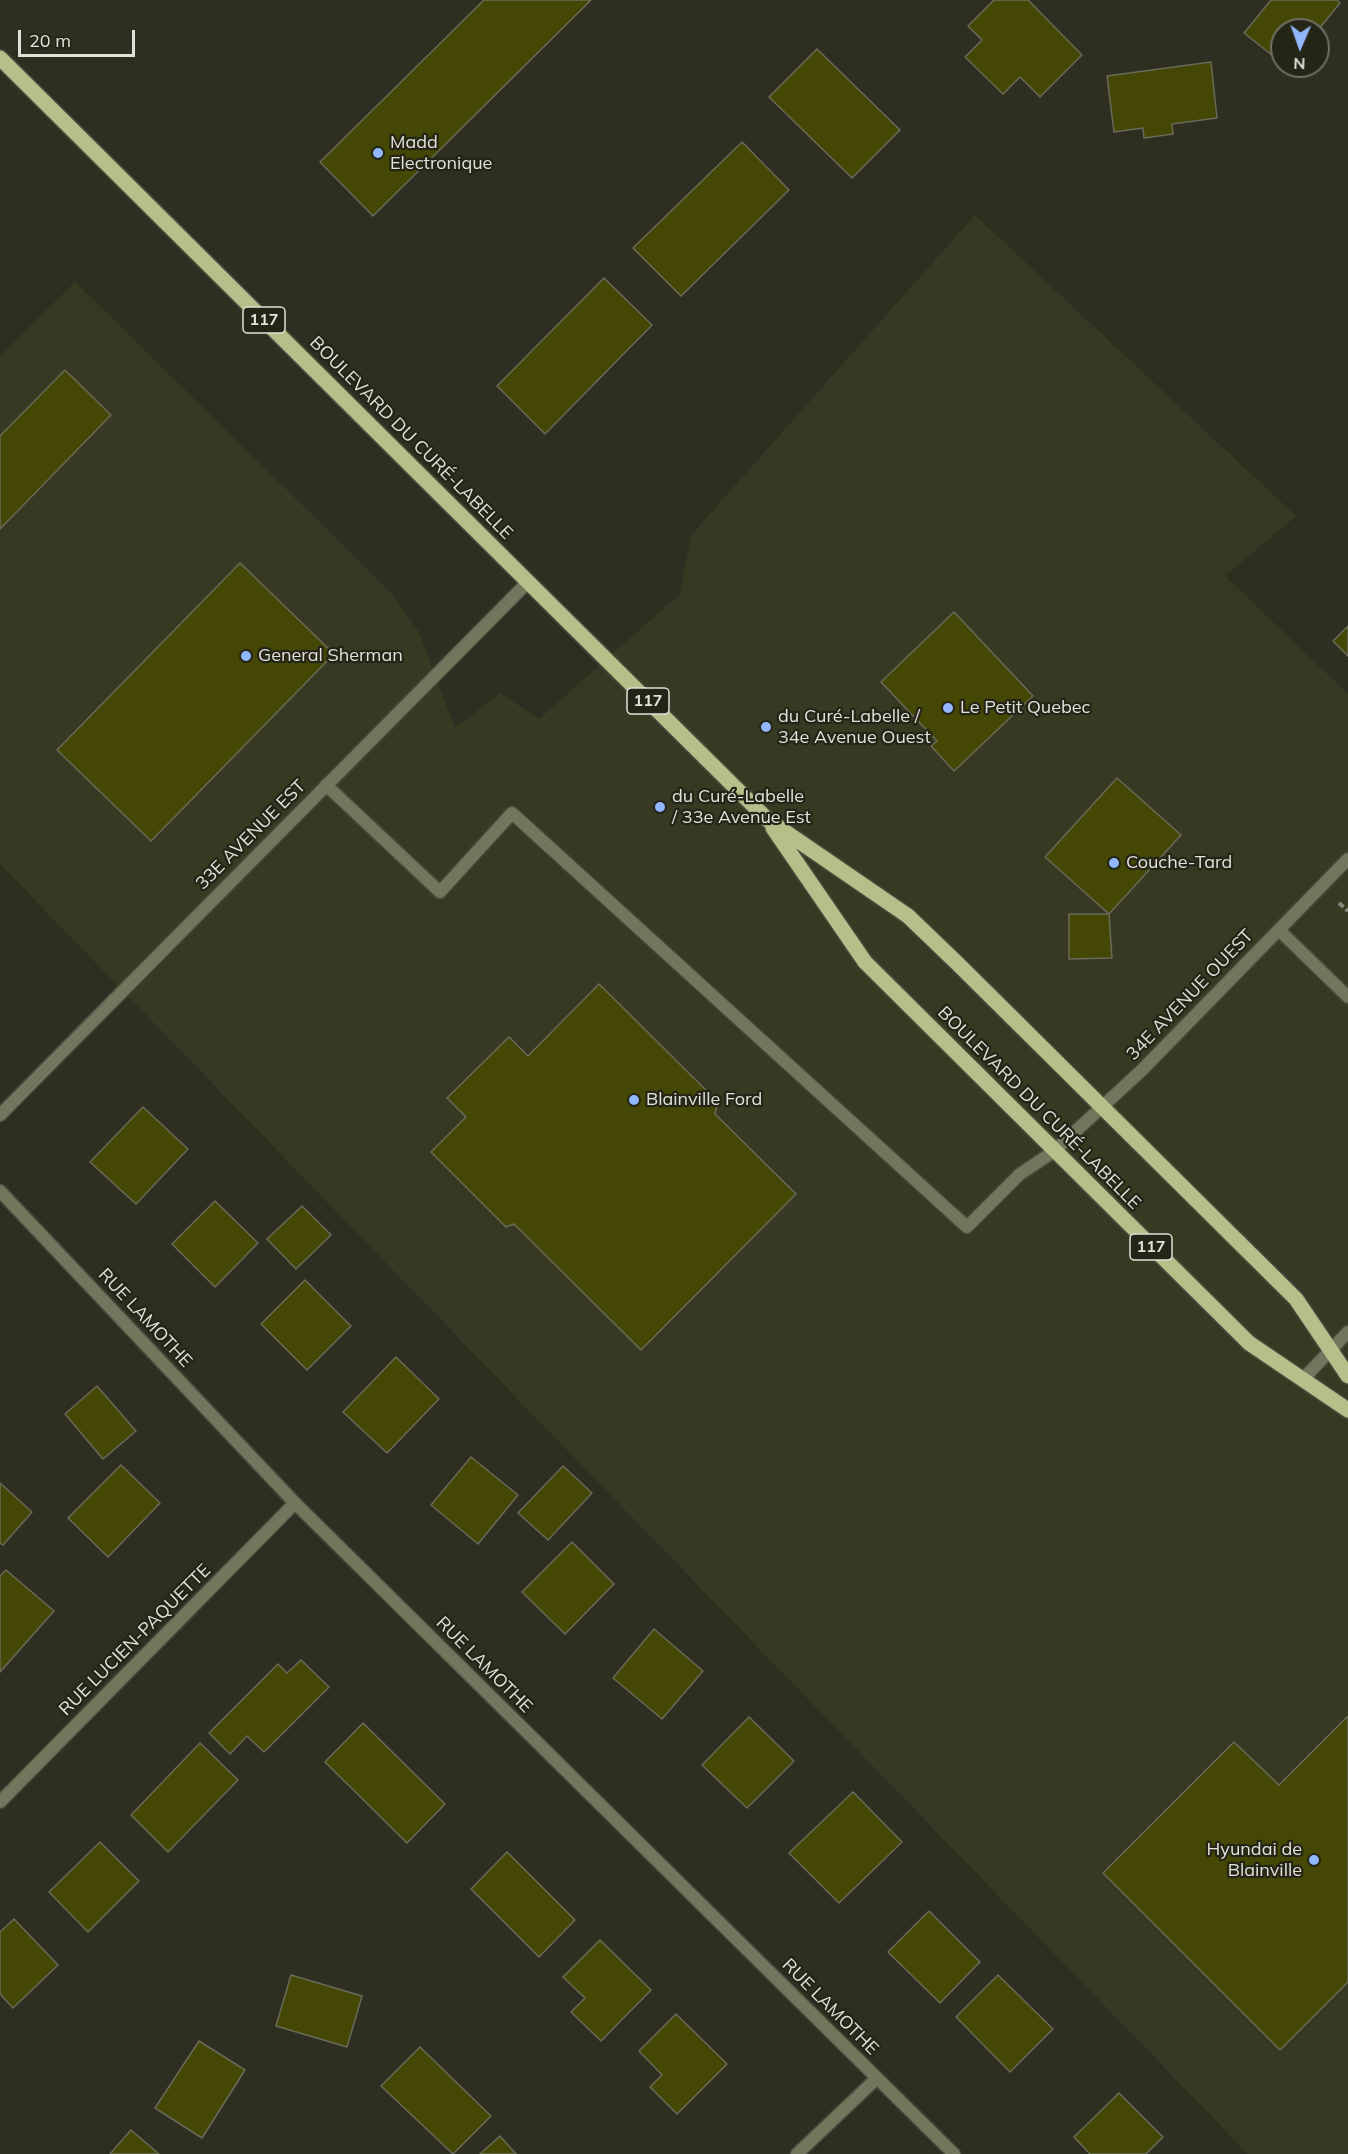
<!DOCTYPE html>
<html>
<head>
<meta charset="utf-8">
<style>
	body { margin:0 }
	#map { position:relative; width:1348px; height:2154px; overflow:hidden; background:#2e2f20; font-family:Mulish,sans-serif }
	canvas { display:block }
	.north { position:absolute; left:1270px; top:18px; width:60px; height:60px; box-sizing:border-box; background:#242517; border:2px solid #6f7064; border-radius:50%; rotate:182deg; font-size:16px; font-weight:700; line-height:24px; text-align:center; color:#e0e1d8 }
	.north::after { content:''; display:block; margin:auto; width:21px; height:27px; background:#93b7fd; clip-path:polygon(50% 0,100% 100%,50% 72%,0 100%) }
	.scale { position:absolute; left:18px; top:30px; width:117px; height:27px; box-sizing:border-box; border:3px solid #e0e1d8; border-top:0; padding-left:8px; font-size:18px; line-height:21px; white-space:nowrap; color:#e0e1d8; -webkit-text-stroke:4px #242517; paint-order:stroke }
</style>
</head>
<body>
<div id="map">
<canvas width="1348" height="2154"></canvas>
<div class="north">N</div>
<div class="scale">20 m</div>
</div>
<script>
const g = document.querySelector('canvas').getContext('2d');
g.lineJoin = 'round';
function fillPath(path, color) { g.fillStyle = color; g.fill(path, 'evenodd'); }
const poly = rows => new Path2D(rows.map(r => 'M' + r).join(''));
function trace(path, color, width, dash) { g.strokeStyle = color; g.lineWidth = width; g.lineCap = dash ? 'butt' : 'round'; g.setLineDash(dash || []); g.stroke(path); }
function drawText(font, color, halo, rows, align = 'center') {
  g.font = font + ' Mulish,sans-serif'; g.lineWidth = 4.5; g.setLineDash([]); g.textBaseline = 'middle'; g.strokeStyle = halo; g.fillStyle = color; for (const [text, x, y, turn = 0] of rows) {
    g.save(); g.translate(x, y); g.rotate((+turn || 0) * Math.PI / 180); g.textAlign = isNaN(turn) ? turn : align; if (halo) g.strokeText(text, 0, 0); g.fillText(text, 0, 0); g.restore();
  }
}
fillPath(poly([
	[975,215,1296,516,1225,576,1348,694,1348,2154,1248,2154,0,864,0,356,75,282,390,591,419,632,455,728,500,693,539,719,680,594,691,535]
]), '#373923');
const building = poly([
	[484,0,591,0,373,216,320,162,484,0],
	[994,0,1028,0,1082,55,1040,97,1020,77,1003,94,965,57,982,40,968,26,994,0],
	[1271,0,1337,0,1340,3,1318,30,1282,30,1282,63,1244,33,1271,0],
	[817,49,900,130,852,178,769,97,817,49],
	[1211,62,1217,118,1172,124,1173,134,1144,138,1143,128,1114,132,1107,76,1211,62],
	[742,142,789,190,681,296,633,248,742,142],
	[604,278,652,325,545,434,497,386,604,278],
	[65,370,111,415,0,529,0,436,65,370],
	[240,563,334,654,151,841,57,750,240,563],
	[954,612,1033,696,954,771,931,746,937,741,881,682,954,612],
	[1348,626,1348,656,1333,641,1348,626],
	[1117,778,1181,835,1109,914,1045,857,1117,778],
	[1069,914,1109,914,1112,958,1069,959,1069,914],
	[599,984,718,1102,715,1114,796,1194,641,1350,514,1224,506,1227,431,1152,466,1117,447,1098,509,1037,528,1056,599,984],
	[143,1107,188,1149,136,1204,90,1162,143,1107],
	[215,1201,258,1243,215,1287,172,1244,215,1201],
	[302,1206,331,1235,296,1269,267,1239,302,1206],
	[305,1280,351,1326,307,1370,261,1324,305,1280],
	[396,1357,439,1399,387,1453,343,1412,396,1357],
	[97,1386,136,1431,103,1459,65,1414,97,1386],
	[471,1457,518,1495,478,1544,431,1505,471,1457],
	[121,1465,160,1503,108,1557,68,1518,121,1465],
	[563,1466,592,1493,548,1540,518,1513,563,1466],
	[0,1483,32,1512,3,1545,0,1543,0,1483],
	[572,1542,614,1584,565,1634,522,1592,572,1542],
	[6,1570,54,1611,0,1672,0,1576,6,1570],
	[654,1629,703,1671,662,1719,613,1678,654,1629],
	[301,1660,329,1687,264,1752,247,1736,230,1754,209,1733,278,1664,287,1673,301,1660],
	[1348,1716,1348,1982,1280,2050,1103,1873,1234,1742,1279,1785,1348,1716],
	[749,1717,794,1761,747,1808,702,1765,749,1717],
	[363,1723,445,1804,407,1843,325,1762,363,1723],
	[200,1743,238,1780,168,1852,131,1815,200,1743],
	[853,1792,902,1842,839,1903,789,1853,853,1792],
	[100,1842,139,1881,88,1932,49,1892,100,1842],
	[507,1852,575,1920,539,1957,471,1889,507,1852],
	[929,1911,980,1962,940,2003,888,1952,929,1911],
	[14,1919,58,1965,13,2008,0,1994,0,1932,14,1919],
	[600,1940,651,1990,601,2041,571,2012,585,1998,563,1977,600,1940],
	[291,1975,362,1996,347,2047,276,2026,291,1975],
	[998,1975,1053,2029,1010,2072,956,2017,998,1975],
	[676,2014,727,2064,677,2114,650,2087,662,2075,639,2051,676,2014],
	[199,2041,245,2070,202,2138,155,2108,199,2041],
	[420,2047,491,2116,453,2154,381,2086,420,2047],
	[1119,2093,1163,2137,1146,2154,1090,2154,1074,2137,1119,2093],
	[131,2130,159,2154,110,2154,131,2130],
	[500,2136,516,2154,480,2154,500,2136]
]);
fillPath(building, '#454804');
trace(building, '#686b5a', 1.5);
const service = poly([
	[326,785,440,892,512,813,967,1227,1020,1174,1053,1152],
	[1279,930,1348,997],
	[1303,1379,1348,1332]
]);
const minor = poly([
	[0,1115,528,582],
	[1053,1152,1142,1070,1348,859],
	[0,1191,295,1503,954,2154],
	[0,1802,295,1503],
	[797,2154,876,2079]
]);
const primary = poly([
	[0,58,768,820,908,916,957,963,1296,1299,1348,1376],
	[773,828,865,962,1249,1343,1348,1410]
]);
trace(service, '#4a4b3d', 15);
trace(minor, '#4a4b3d', 15);
trace(primary, '#4a4b3d', 18);
trace(poly([
	[1339,903,1348,911]
]), '#85867a', 4, [6, 3]);
trace(service, '#73765d', 12);
trace(minor, '#73765d', 12);
trace(primary, '#b8be89', 15);
for (const [x, y, r, color] of [
	[378,153,6,"#93b7fd"],
	[246,656,6,"#93b7fd"],
	[948,708,6,"#93b7fd"],
	[766,727,6,"#93b7fd"],
	[660,807,6,"#93b7fd"],
	[1114,863,6,"#93b7fd"],
	[634,1100,6,"#93b7fd"],
	[1314,1860,6,"#93b7fd"]
]) { const dot = new Path2D(); dot.arc(x, y, r, 0, 2 * Math.PI); g.fillStyle = color; g.fill(dot); trace(dot, '#242517', 2); }
for (const [x, y, w] of [
	[264,320,42],
	[648,701,42],
	[1151,1247,42]
]) { const box = new Path2D(); box.roundRect(x - w / 2, y - 13, w, 26, 4.5); g.fillStyle = '#242517'; g.fill(box); trace(box, '#e0e1d8', 1.5); }
drawText('bold 16px', '#e0e1d8', null, [
	["117",264,320],
	["117",648,701],
	["117",1151,1247]
]);
drawText('18px', '#e0e1d8', '#242517', [
	["Madd",390,143],
	["Electronique",390,164],
	["General Sherman",258,656],
	["Le Petit Quebec",960,708],
	["du Curé-Labelle /",778,717],
	["34e Avenue Ouest",778,738],
	["du Curé-Labelle",672,797],
	["/ 33e Avenue Est",672,818],
	["Couche-Tard",1126,863],
	["Blainville Ford",646,1100],
	["Hyundai de",1302,1850,"right"],
	["Blainville",1302,1871,"right"]
], 'left');
drawText('18px', '#e0e1d8', '#242517', [
	["BOULEVARD DU CURÉ-LABELLE",411,438,45],
	["33E AVENUE EST",251,835,-45],
	["34E AVENUE OUEST",1190,995,-46],
	["BOULEVARD DU CURÉ-LABELLE",1039,1108,45],
	["RUE LAMOTHE",145,1318,47],
	["RUE LUCIEN-PAQUETTE",135,1640,-45],
	["RUE LAMOTHE",484,1665,45],
	["RUE LAMOTHE",830,2007,45]
]);
</script>
</body>
</html>
